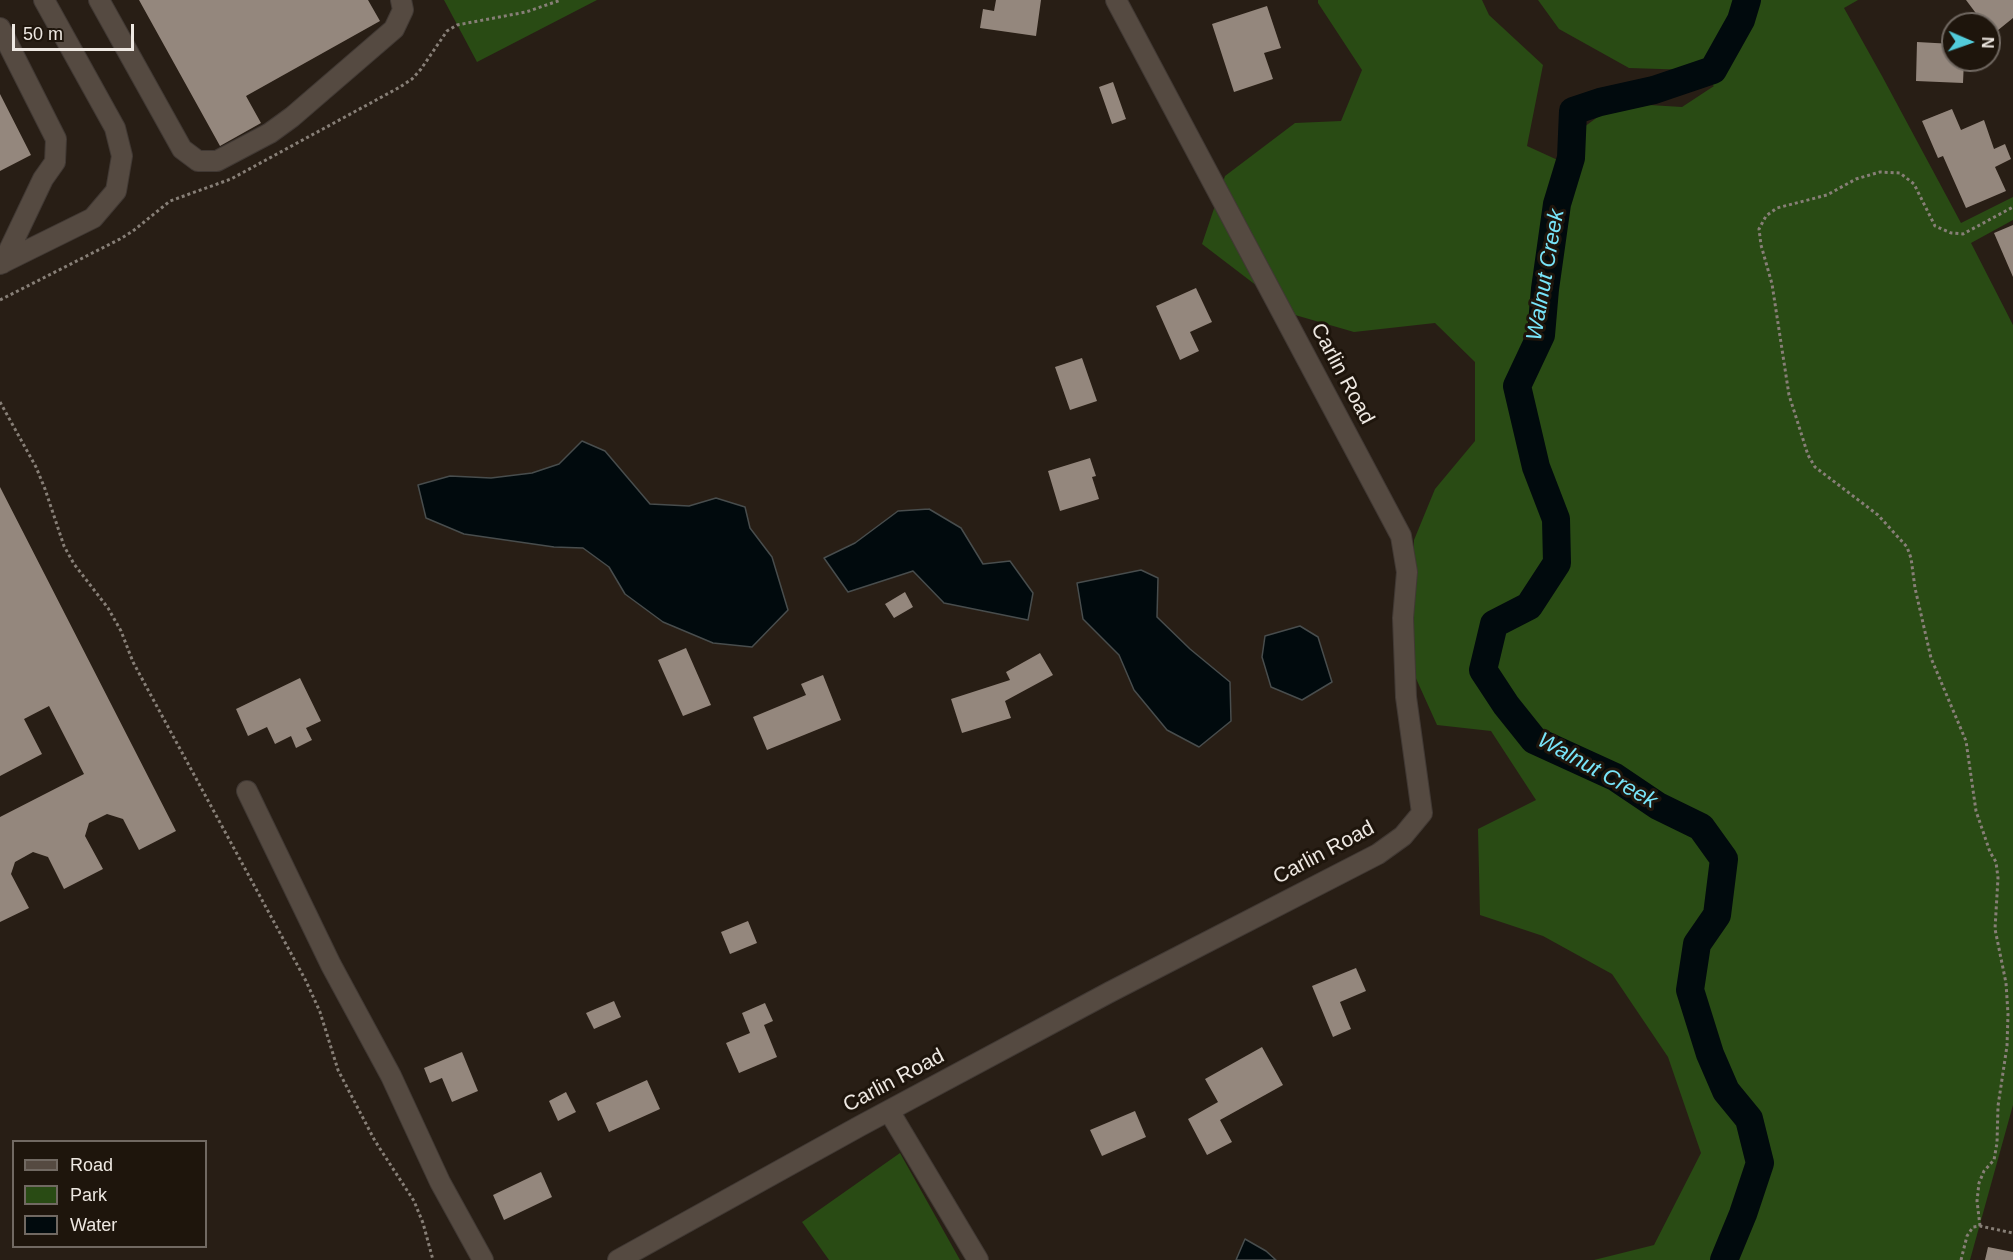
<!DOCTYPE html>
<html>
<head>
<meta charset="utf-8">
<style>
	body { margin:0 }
	#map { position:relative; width:2013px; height:1260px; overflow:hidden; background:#281e15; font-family:Helvetica,sans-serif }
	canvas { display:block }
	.legend { position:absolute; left:12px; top:1140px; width:195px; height:108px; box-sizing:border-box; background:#1e150c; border:2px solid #716962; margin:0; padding:8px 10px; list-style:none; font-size:18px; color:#eee8e2 }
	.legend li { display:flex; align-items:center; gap:12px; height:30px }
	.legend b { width:30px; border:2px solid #716962 }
	.north { position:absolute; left:1941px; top:12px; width:60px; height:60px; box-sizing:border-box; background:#1e150c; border:2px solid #716962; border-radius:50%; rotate:92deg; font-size:16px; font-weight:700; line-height:24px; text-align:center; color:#eee8e2 }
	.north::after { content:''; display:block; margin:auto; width:21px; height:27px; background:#52cbda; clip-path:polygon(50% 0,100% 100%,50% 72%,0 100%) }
	.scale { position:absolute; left:12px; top:24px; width:122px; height:27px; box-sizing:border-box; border:3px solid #eee8e2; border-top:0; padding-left:8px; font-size:18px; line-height:21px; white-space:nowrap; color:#eee8e2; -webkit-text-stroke:4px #1e150c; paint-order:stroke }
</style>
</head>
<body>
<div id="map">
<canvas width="2013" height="1260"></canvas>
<ul class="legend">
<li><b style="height:8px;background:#554a41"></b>Road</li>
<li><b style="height:16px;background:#294b14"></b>Park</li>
<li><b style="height:16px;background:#010a0d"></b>Water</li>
</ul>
<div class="north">N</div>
<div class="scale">50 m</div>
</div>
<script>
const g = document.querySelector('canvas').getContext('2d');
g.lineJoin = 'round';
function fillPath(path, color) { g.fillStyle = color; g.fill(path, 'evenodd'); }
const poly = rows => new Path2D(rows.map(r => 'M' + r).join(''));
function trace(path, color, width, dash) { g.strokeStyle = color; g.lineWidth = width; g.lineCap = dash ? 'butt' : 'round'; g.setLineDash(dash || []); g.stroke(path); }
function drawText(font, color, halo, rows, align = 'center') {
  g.font = font + ' Helvetica,sans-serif'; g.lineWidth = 6; g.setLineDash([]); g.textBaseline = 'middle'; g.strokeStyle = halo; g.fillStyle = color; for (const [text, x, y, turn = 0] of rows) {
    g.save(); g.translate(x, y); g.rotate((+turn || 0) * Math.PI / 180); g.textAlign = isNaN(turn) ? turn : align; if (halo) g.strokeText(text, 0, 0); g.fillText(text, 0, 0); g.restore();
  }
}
fillPath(poly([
	[444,0,597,0,477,62],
	[1318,0,1482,0,1489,15,1543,65,1527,146,1573,167,1584,127,1617,103,1682,107,1714,86,1692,70,1629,68,1559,29,1538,0,1858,0,1844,8,1882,76,1961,223,2013,197,2013,220,1971,243,2013,325,2013,1105,1970,1260,1594,1260,1654,1245,1701,1153,1668,1057,1612,974,1543,936,1480,915,1478,829,1536,800,1491,731,1437,725,1414,674,1414,540,1435,489,1475,441,1475,362,1435,323,1354,332,1295,315,1202,244,1225,176,1295,123,1341,121,1362,70,1318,3],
	[900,1153,960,1260,829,1260,802,1222]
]), '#294b14');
const water = poly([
	[582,441,605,451,650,504,689,506,716,498,745,507,750,528,772,557,788,610,752,647,713,643,663,622,625,594,609,567,583,548,554,547,464,534,426,518,418,485,450,476,491,478,532,473,559,464,582,441],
	[929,509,961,528,983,564,1010,561,1033,593,1028,620,944,603,913,571,848,592,824,558,855,543,898,511,929,509],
	[1141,570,1158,578,1157,617,1190,649,1230,682,1231,721,1199,747,1167,730,1134,690,1119,655,1083,619,1077,583,1141,570],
	[1300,626,1318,637,1332,682,1302,700,1271,687,1262,657,1265,636,1300,626],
	[1245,1239,1266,1251,1276,1260,1236,1260,1245,1239]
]);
fillPath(water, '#010a0d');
trace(water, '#484d4d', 1.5);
trace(poly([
	[1724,1260,1743,1214,1760,1163,1749,1119,1726,1091,1710,1054,1690,990,1697,944,1717,915,1724,859,1701,827,1658,806,1615,777,1534,740,1506,705,1483,670,1494,624,1529,606,1557,563,1556,519,1536,467,1517,386,1541,335,1545,289,1557,204,1571,158,1573,111,1600,102,1654,90,1713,70,1741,20,1747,0]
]), '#010a0d', 28);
fillPath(poly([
	[139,0,368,0,380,21,246,96,261,123,220,146],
	[996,0,1041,0,1036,36,980,28,983,9,994,11],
	[1966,0,2013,0,2013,18,1992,35,1989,31,1989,24,1984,24],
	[1267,6,1281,48,1264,53,1273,79,1234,92,1212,24],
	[1917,42,1953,44,1953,60,1964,60,1963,83,1916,81],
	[1113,82,1126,119,1112,124,1099,87],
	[0,94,31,155,0,171],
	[1952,109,1961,130,1984,120,1994,149,2005,144,2011,159,1995,167,2006,191,1966,208,1943,156,1938,158,1922,121],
	[2013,225,2013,277,1994,233],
	[1196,288,1212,322,1190,332,1199,351,1180,360,1156,306],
	[1082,358,1097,401,1070,410,1055,367],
	[1090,458,1096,476,1092,477,1099,499,1060,511,1048,471],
	[0,487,176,831,139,850,123,819,107,814,89,823,85,836,103,869,64,889,48,857,33,852,15,862,11,874,29,908,0,922,0,817,84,774,49,706,24,719,42,754,0,776],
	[905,592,913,607,894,618,885,604],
	[686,648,711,705,683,716,658,660],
	[1040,653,1053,675,1005,701,1011,718,962,733,951,699,1010,680,1006,672],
	[823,675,841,720,767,750,753,717,806,695,801,684],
	[300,678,321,721,306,728,312,740,296,748,291,736,275,744,267,727,248,736,236,709],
	[748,921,757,943,730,954,721,932],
	[1356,968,1366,991,1340,1002,1351,1029,1333,1037,1312,986],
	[614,1001,621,1017,594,1029,586,1013],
	[765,1003,773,1021,764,1025,777,1057,739,1073,726,1043,750,1033,742,1013],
	[1262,1047,1283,1085,1220,1120,1232,1142,1207,1155,1188,1119,1218,1102,1205,1079],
	[462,1052,478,1091,452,1102,442,1078,430,1083,424,1068],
	[647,1080,660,1109,609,1132,596,1103],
	[566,1092,576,1112,558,1121,549,1101],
	[1135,1111,1146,1137,1102,1156,1090,1130],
	[541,1172,552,1197,504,1220,493,1195],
	[1988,1247,2013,1252,2013,1260,1985,1260]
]), '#94877d');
const minor = poly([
	[99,0,182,149,198,161,217,161,270,133,292,117,394,29,403,10,401,0],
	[0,28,56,139,55,162,43,179,3,263],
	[0,264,93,218,116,191,122,156,115,128,44,0],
	[247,791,331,965,391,1076,440,1182,483,1260],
	[889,1111,978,1260],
	[618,1260,860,1126,1110,992,1378,854,1403,836,1422,813,1406,697,1403,618,1407,572,1401,536,1116,0]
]);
trace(minor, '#413934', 22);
trace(poly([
	[0,300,120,239,133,231,170,201,231,179,400,87,412,79,421,69,447,31,457,25,526,12,561,0],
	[0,402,36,467,45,489,64,546,74,564,108,608,121,631,133,662,154,701,306,981,320,1012,338,1070,375,1141,414,1201,423,1223,433,1260],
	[1980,1226,1977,1201,1979,1183,1984,1171,1994,1160,1997,1143,1998,1106,2007,1046,2008,1014,2006,983,1995,929,1998,878,1996,862,1990,852,1976,811,1966,741,1931,658,1915,588,1911,558,1907,547,1878,515,1815,467,1808,455,1789,395,1772,284,1761,245,1759,229,1766,216,1777,208,1827,195,1856,179,1880,172,1900,173,1914,184,1935,226,1951,233,1963,234,2013,207],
	[1961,1260,1967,1236,1973,1227,1980,1226,2013,1233]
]), '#877f77', 3, [3, 3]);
trace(minor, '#554a41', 20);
drawText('21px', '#eee8e2', '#1e150c', [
	["Carlin Road",1342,374,62],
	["Carlin Road",1324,853,-28],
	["Carlin Road",894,1081,-28]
]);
drawText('italic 22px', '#78e5fa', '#1e150c', [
	["Walnut Creek",1546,275,-80],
	["Walnut Creek",1597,771,29]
]);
</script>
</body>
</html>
